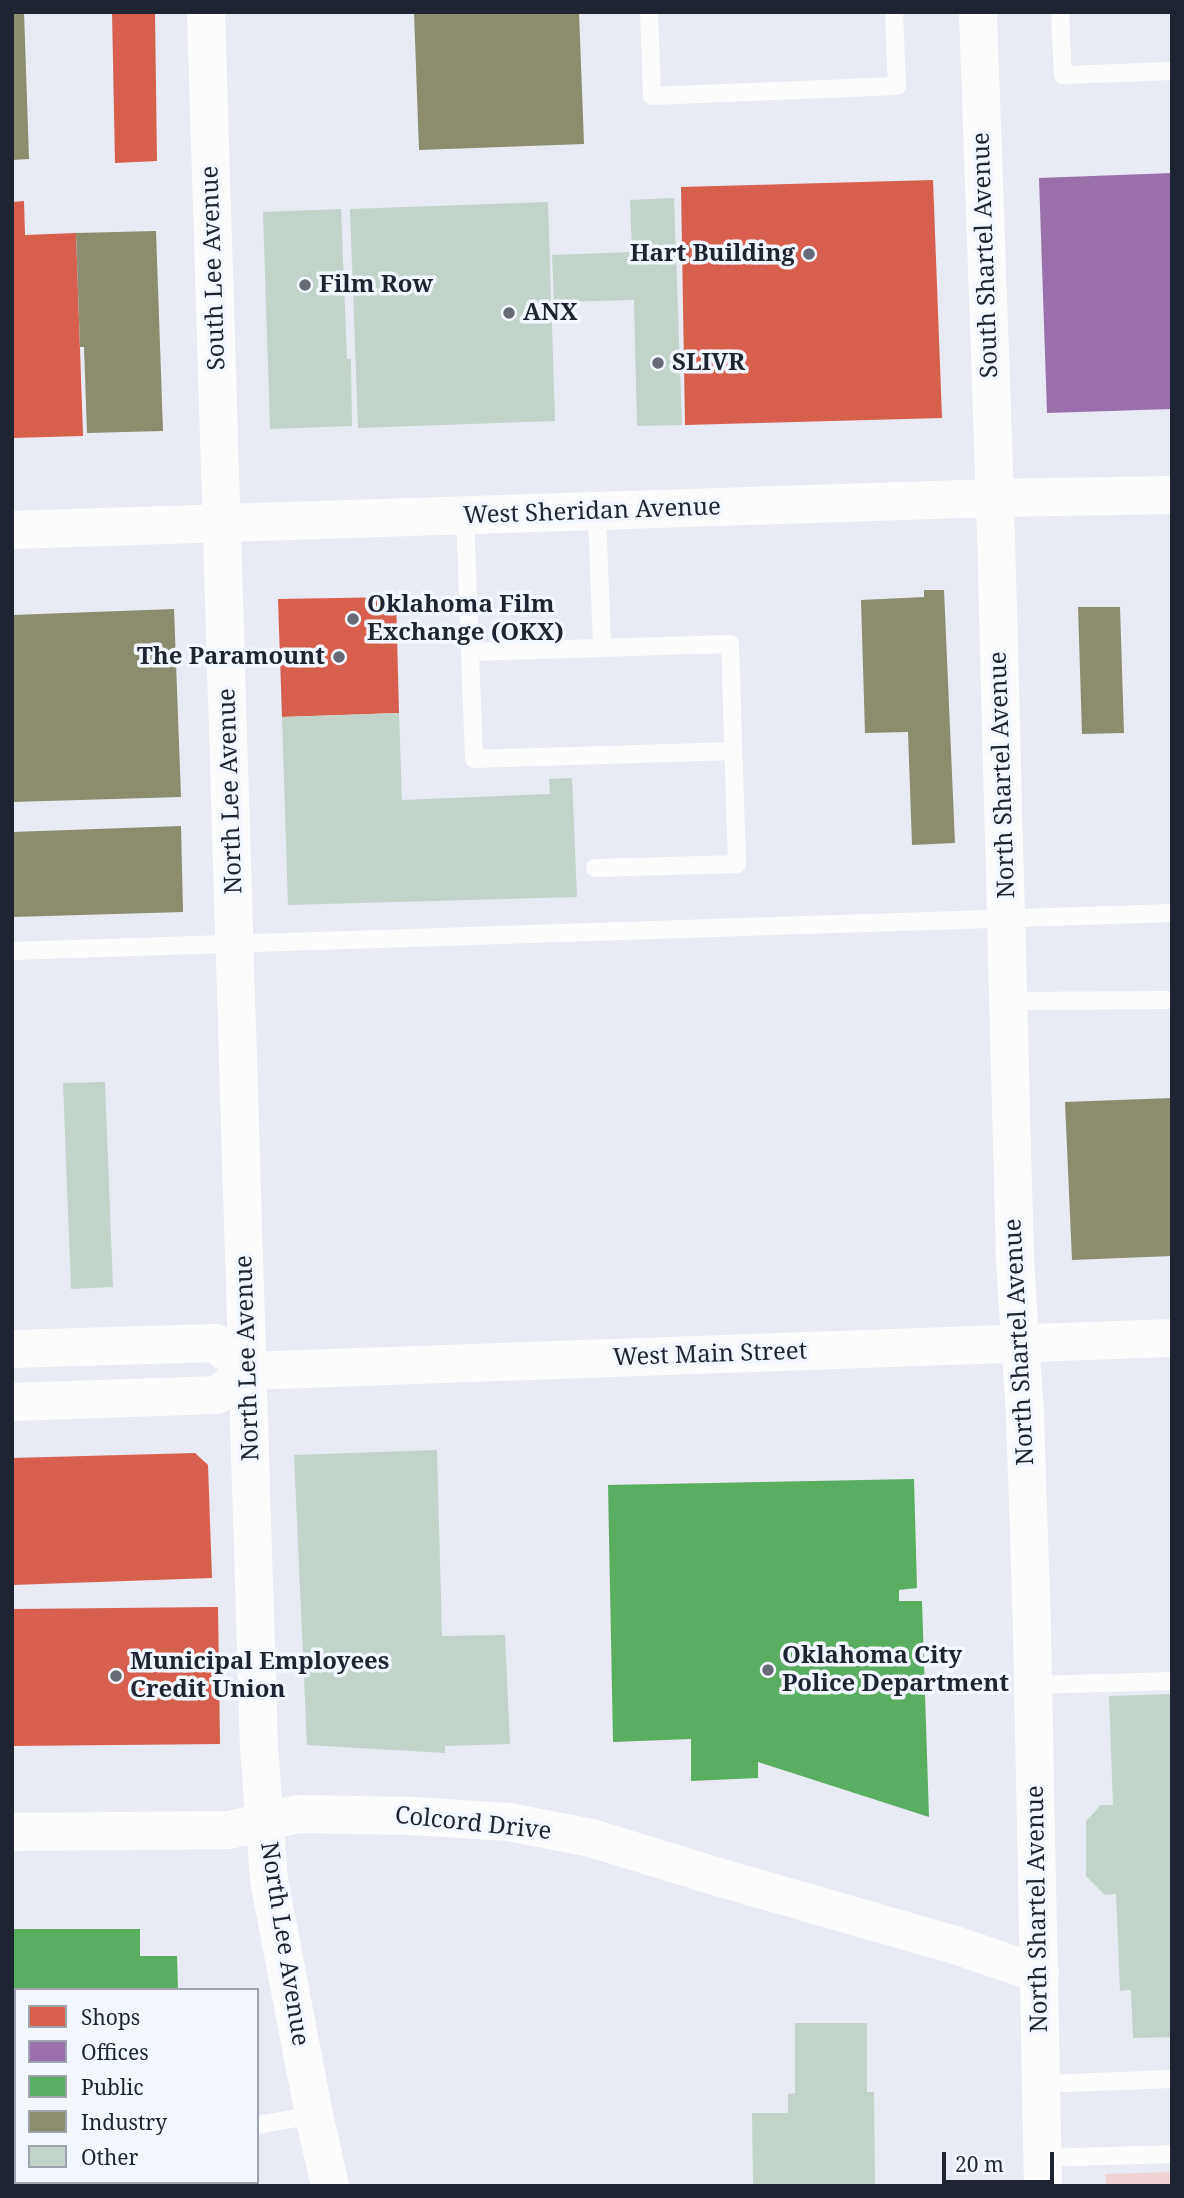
<!DOCTYPE html>
<html>
<head>
<meta charset="utf-8">
<style>
	body { margin:0 }
	#map { position:relative; width:1184px; height:2198px; overflow:hidden; background:#e8ebf4; font-family:"Noto Serif",serif }
	canvas { display:block }
	.frame { position:absolute; inset:0; border:14px solid #1e2432; pointer-events:none }
	.legend { position:absolute; left:14px; top:1988px; width:245px; height:196px; box-sizing:border-box; background:#f3f7ff; border:2px solid #9ea3ad; margin:0; padding:9px 12px; list-style:none; font-size:21px; color:#1e2432 }
	.legend li { display:flex; align-items:center; gap:14px; height:35px }
	.legend b { width:35px; border:2px solid #9ea3ad }
	.scale { position:absolute; left:942px; top:2152px; width:112px; height:32px; box-sizing:border-box; border:4px solid #1e2432; border-top:0; padding-left:9px; font-size:21px; line-height:24px; white-space:nowrap; color:#1e2432; -webkit-text-stroke:5px #f3f7ff; paint-order:stroke }
</style>
</head>
<body>
<div id="map">
<canvas width="1184" height="2198"></canvas>
<div class="frame"></div>
<ul class="legend">
<li><b style="height:19px;background:#d6604d"></b>Shops</li>
<li><b style="height:19px;background:#9970ab"></b>Offices</li>
<li><b style="height:19px;background:#5aae61"></b>Public</li>
<li><b style="height:19px;background:#8c8c6e"></b>Industry</li>
<li><b style="height:19px;background:#c2d3c9"></b>Other</li>
</ul>
<div class="scale">20 m</div>
</div>
<script>
const g = document.querySelector('canvas').getContext('2d');
g.lineJoin = 'round';
function fillPath(path, color) { g.fillStyle = color; g.fill(path, 'evenodd'); }
const poly = rows => new Path2D(rows.map(r => 'M' + r).join(''));
function trace(path, color, width, dash) { g.strokeStyle = color; g.lineWidth = width; g.lineCap = dash ? 'butt' : 'round'; g.setLineDash(dash || []); g.stroke(path); }
function drawText(font, color, halo, rows, align = 'center') {
  g.font = font + ' "Noto Serif",serif'; g.lineWidth = 7; g.setLineDash([]); g.textBaseline = 'middle'; g.strokeStyle = halo; g.fillStyle = color; for (const [text, x, y, turn = 0] of rows) {
    g.save(); g.translate(x, y); g.rotate((+turn || 0) * Math.PI / 180); g.textAlign = isNaN(turn) ? turn : align; if (halo) g.strokeText(text, 0, 0); g.fillText(text, 0, 0); g.restore();
  }
}
fillPath(poly([
	[1172,2172,1172,2186,1107,2186,1105,2174]
]), '#f0d3d4');
fillPath(poly([
	[112,12,155,12,157,161,115,163],
	[933,180,942,418,685,425,681,187],
	[24,201,25,235,76,233,83,436,12,438,12,202],
	[396,597,399,713,282,717,278,599],
	[195,1453,208,1465,212,1578,12,1585,12,1458],
	[218,1607,220,1744,12,1746,12,1609]
]), '#d6604d');
fillPath(poly([
	[1172,173,1172,409,1047,413,1039,178]
]), '#9970ab');
fillPath(poly([
	[914,1479,917,1588,899,1590,899,1601,922,1601,929,1817,758,1762,758,1778,691,1781,691,1739,613,1742,608,1485],
	[12,1929,140,1929,140,1956,177,1956,178,1990,16,1990,16,2182,253,2182,253,2186,12,2186]
]), '#5aae61');
fillPath(poly([
	[12,12,24,12,29,159,12,160],
	[414,12,579,12,584,144,419,150],
	[156,231,163,431,87,433,84,347,80,347,76,233],
	[924,590,944,590,955,843,912,845,908,732,865,733,861,600,924,597],
	[1078,607,1120,607,1124,733,1082,734],
	[174,609,181,797,12,802,12,615],
	[181,826,183,912,12,917,12,832],
	[1172,1098,1172,1256,1072,1260,1065,1102]
]), '#8c8c6e');
fillPath(poly([
	[674,198,682,425,637,426,634,300,554,302,552,255,632,252,630,200],
	[548,202,555,421,358,428,350,209],
	[341,209,347,359,351,359,352,426,270,429,263,212],
	[399,713,402,800,550,794,549,779,572,778,577,897,288,905,282,717],
	[105,1082,113,1287,71,1289,63,1083],
	[437,1450,442,1636,505,1635,510,1744,445,1746,445,1753,307,1745,294,1455],
	[1172,1694,1172,2037,1133,2038,1131,1990,1120,1991,1116,1894,1105,1895,1086,1876,1086,1821,1101,1805,1113,1805,1109,1696],
	[795,2023,867,2023,867,2092,874,2092,875,2186,753,2184,752,2113,788,2113,788,2094,795,2093]
]), '#c2d3c9');
trace(poly([
	[649,12,652,96,897,86,894,12],
	[1060,12,1063,75,1172,71],
	[597,512,602,648],
	[465,516,470,652,730,644,737,864,595,868],
	[470,652,474,759,733,751],
	[12,951,1172,913],
	[1009,1001,1167,1000],
	[1033,1685,1172,1681],
	[1040,2084,1172,2079],
	[257,2125,314,2115],
	[1042,2158,1172,2154]
]), '#fcfcfd', 18);
trace(poly([
	[206,12,259,1747,269,1880,314,2115,330,2186],
	[978,12,995,498,1015,1260,1025,1415,1032,1629,1043,2186],
	[12,530,995,498,1172,495],
	[12,1349,216,1343,248,1371],
	[12,1402,217,1395,248,1371,1172,1338],
	[12,1832,229,1830,298,1814,413,1816,509,1822,591,1838,718,1877,955,1945,1040,1974]
]), '#fcfcfd', 38);
for (const [x, y, r, color] of [
	[809,254,7,"#656a76"],
	[305,285,7,"#656a76"],
	[509,313,7,"#656a76"],
	[658,363,7,"#656a76"],
	[353,619,7,"#656a76"],
	[339,657,7,"#656a76"],
	[768,1670,7,"#656a76"],
	[116,1676,7,"#656a76"]
]) { const dot = new Path2D(); dot.arc(x, y, r, 0, 2 * Math.PI); g.fillStyle = color; g.fill(dot); trace(dot, '#f3f7ff', 2.5); }
drawText('bold 24px', '#1e2432', '#f3f7ff', [
	["Hart Building",795,254,"right"],
	["Film Row",319,285],
	["ANX",523,313],
	["SLIVR",672,363],
	["Oklahoma Film",367,605],
	["Exchange (OKX)",367,633],
	["The Paramount",325,657,"right"],
	["Oklahoma City",782,1656],
	["Police Department",782,1684],
	["Municipal Employees",130,1662],
	["Credit Union",130,1690]
], 'left');
drawText('24px', '#1e2432', '#f3f7ff', [
	["South Shartel Avenue",986,255,-92],
	["South Lee Avenue",214,268,-92],
	["West Sheridan Avenue",592,512,-2],
	["North Shartel Avenue",1003,775,-92],
	["North Lee Avenue",231,791,-92],
	["North Shartel Avenue",1020,1342,-93],
	["West Main Street",710,1355,-2],
	["North Lee Avenue",248,1358,-92],
	["Colcord Drive",473,1824,6],
	["North Shartel Avenue",1038,1909,-91],
	["North Lee Avenue",284,1944,81]
]);
</script>
</body>
</html>
